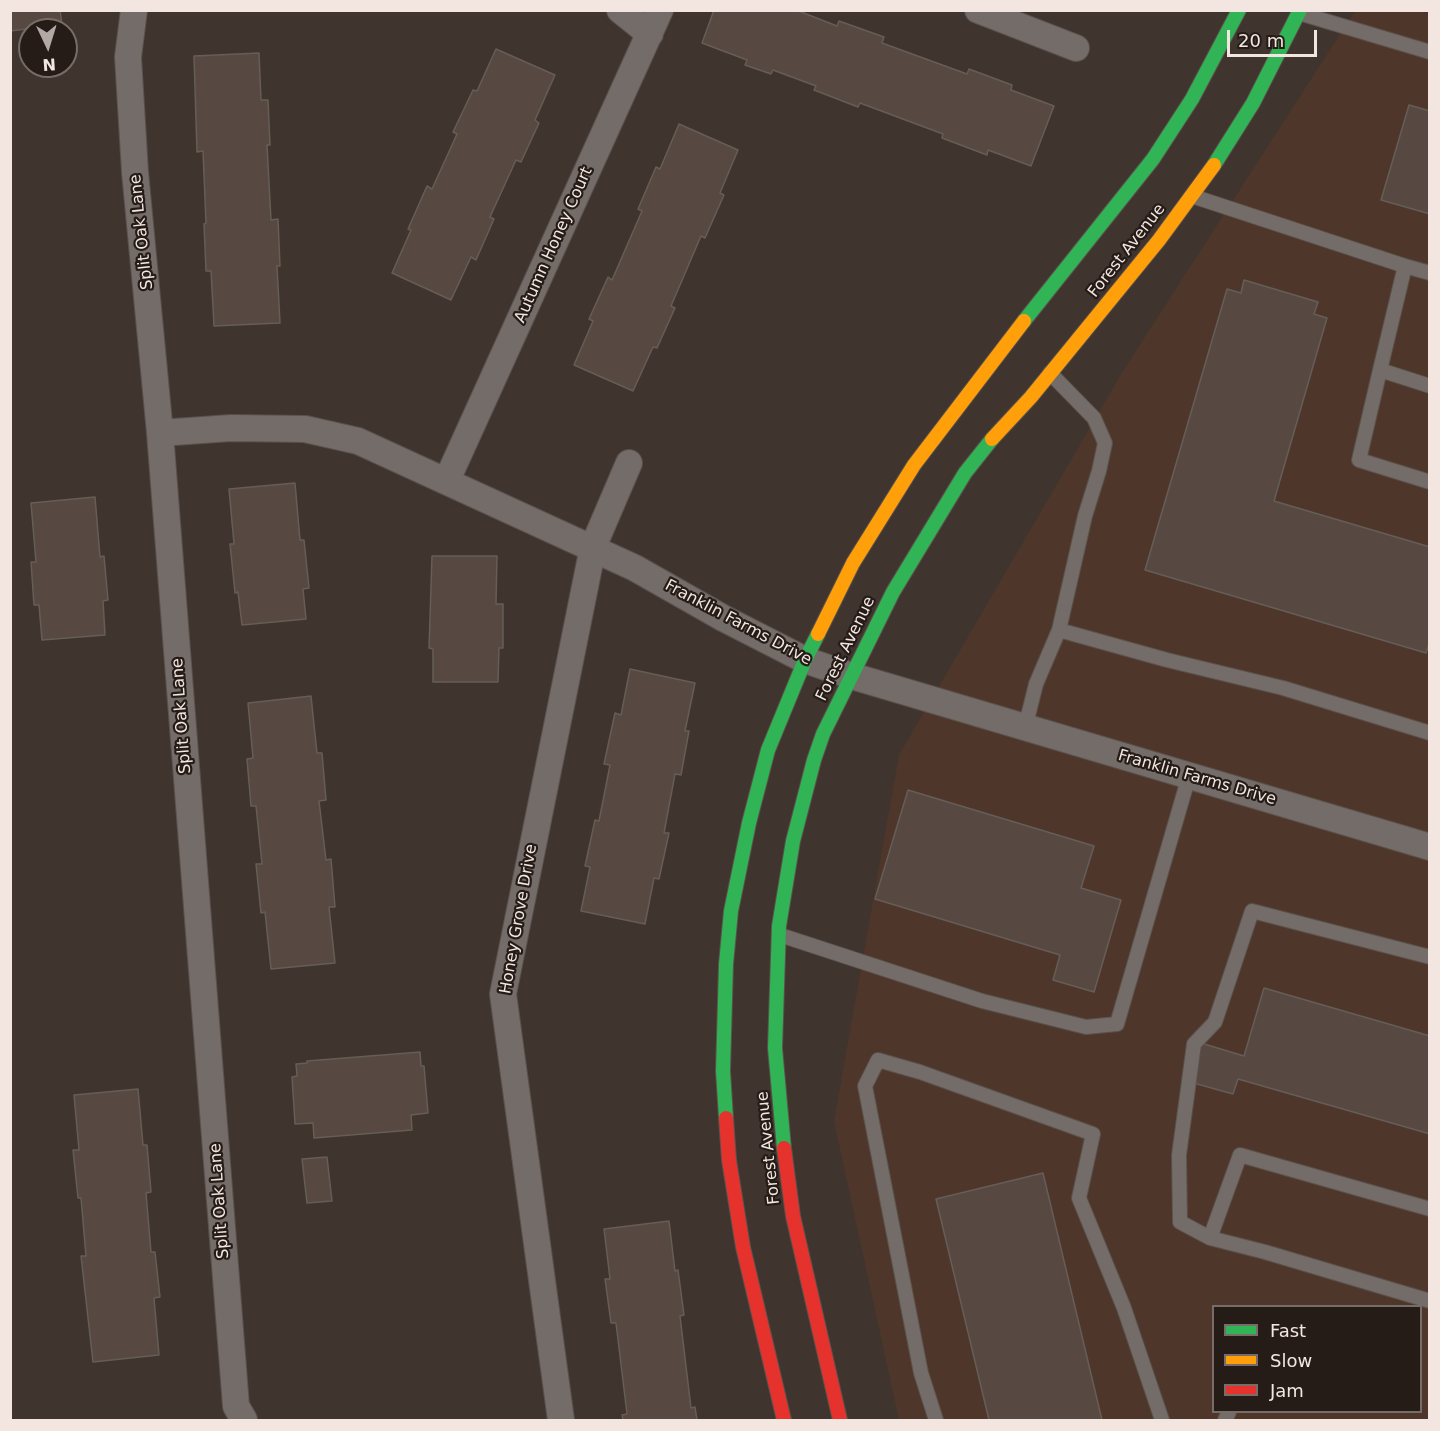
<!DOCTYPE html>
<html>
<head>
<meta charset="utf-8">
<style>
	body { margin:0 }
	#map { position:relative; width:1440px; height:1431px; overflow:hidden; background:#3f342e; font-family:"DejaVu Sans",sans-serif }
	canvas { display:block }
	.frame { position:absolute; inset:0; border:12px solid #f3e6e0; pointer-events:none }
	.legend { position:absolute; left:1212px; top:1305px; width:210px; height:108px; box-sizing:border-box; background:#251c18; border:2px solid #776d68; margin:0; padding:8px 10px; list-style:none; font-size:18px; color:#f3e6e0 }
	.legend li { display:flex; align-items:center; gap:12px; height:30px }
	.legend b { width:30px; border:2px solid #776d68 }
	.north { position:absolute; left:18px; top:18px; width:60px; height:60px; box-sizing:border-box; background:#251c18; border:2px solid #776d68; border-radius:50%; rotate:176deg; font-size:16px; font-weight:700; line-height:24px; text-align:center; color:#f3e6e0 }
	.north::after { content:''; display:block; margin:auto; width:21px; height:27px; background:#b4a8a2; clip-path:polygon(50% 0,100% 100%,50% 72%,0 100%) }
	.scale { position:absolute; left:1227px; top:30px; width:90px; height:27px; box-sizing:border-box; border:3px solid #f3e6e0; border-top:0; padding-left:8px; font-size:18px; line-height:21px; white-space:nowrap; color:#f3e6e0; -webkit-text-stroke:4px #251c18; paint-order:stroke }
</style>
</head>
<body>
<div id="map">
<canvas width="1440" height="1431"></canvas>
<div class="frame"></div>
<ul class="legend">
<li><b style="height:8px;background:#30b455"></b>Fast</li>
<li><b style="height:8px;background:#ff9f0a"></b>Slow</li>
<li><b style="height:8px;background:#e5322d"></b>Jam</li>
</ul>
<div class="north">N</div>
<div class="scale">20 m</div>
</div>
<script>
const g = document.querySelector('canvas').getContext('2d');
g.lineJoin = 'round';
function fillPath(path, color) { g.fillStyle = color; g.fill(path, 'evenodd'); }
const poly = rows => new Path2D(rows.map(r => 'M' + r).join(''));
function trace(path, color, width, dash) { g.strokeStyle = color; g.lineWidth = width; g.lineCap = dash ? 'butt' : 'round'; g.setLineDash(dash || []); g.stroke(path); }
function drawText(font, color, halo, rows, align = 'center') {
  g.font = font + ' "DejaVu Sans",sans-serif'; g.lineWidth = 4.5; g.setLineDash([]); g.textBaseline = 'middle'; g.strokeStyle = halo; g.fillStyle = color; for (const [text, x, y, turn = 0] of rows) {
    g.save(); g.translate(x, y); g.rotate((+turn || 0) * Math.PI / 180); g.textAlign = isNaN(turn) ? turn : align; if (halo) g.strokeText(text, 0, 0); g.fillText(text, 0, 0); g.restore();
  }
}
fillPath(poly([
	[1419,10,1429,14,1429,1420,899,1420,834,1121,899,755,1123,371,1355,11],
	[1214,1306,1420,1306,1420,1412,1214,1412]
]), '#4e372a');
const building = poly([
	[10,10,60,10,62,25,10,31,10,10],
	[714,10,796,10,837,26,839,21,884,37,882,43,967,74,969,69,1012,85,1011,90,1054,106,1031,166,988,150,987,155,942,138,943,134,860,103,858,107,814,90,816,86,773,70,771,74,745,65,747,60,702,43,714,10],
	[496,49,555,75,535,120,539,123,521,162,516,160,490,217,494,219,476,260,471,257,451,300,392,273,411,230,408,229,427,186,432,189,457,134,453,132,473,90,477,91,496,49],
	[259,53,261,100,268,100,270,145,267,145,271,220,278,219,280,266,277,266,280,323,214,326,211,271,206,271,204,224,206,223,203,151,197,152,194,56,259,53],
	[1409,105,1430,111,1430,214,1381,200,1409,105],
	[679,124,738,150,720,193,724,195,705,238,701,236,671,306,675,308,657,348,653,347,633,391,574,365,593,321,589,319,608,277,612,280,642,211,638,209,656,167,660,169,679,124],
	[1244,280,1318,302,1314,314,1327,318,1274,501,1430,547,1430,641,1426,653,1145,570,1227,289,1241,293,1244,280],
	[295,483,300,540,304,540,309,588,303,589,306,619,242,625,238,592,235,593,230,544,234,544,229,489,295,483],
	[95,497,100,557,104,556,108,600,103,601,105,635,42,640,39,605,34,605,31,562,36,562,31,503,95,497],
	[432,556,497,556,496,604,503,604,503,648,499,648,498,682,433,682,433,649,429,648,432,556],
	[630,669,695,683,685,731,689,731,681,775,675,774,664,833,669,833,659,879,654,878,645,924,581,911,590,867,585,866,595,820,599,821,610,765,604,764,615,713,621,715,630,669],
	[311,696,317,753,322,753,326,800,319,801,326,860,331,859,335,907,329,907,335,963,271,969,265,912,261,913,256,864,262,864,256,806,251,806,247,759,253,758,248,703,311,696],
	[908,790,1094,846,1081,888,1121,900,1094,992,1053,980,1060,955,875,899,908,790],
	[1264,988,1430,1036,1430,1134,1238,1079,1233,1094,1190,1082,1201,1043,1244,1056,1264,988],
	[420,1052,421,1066,424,1066,428,1113,411,1115,412,1130,314,1138,313,1123,295,1124,292,1077,297,1076,296,1064,307,1063,307,1061,420,1052],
	[138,1089,143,1145,147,1145,151,1192,146,1193,151,1252,155,1252,160,1297,154,1298,159,1355,93,1362,81,1256,86,1256,81,1198,78,1198,73,1150,79,1150,74,1095,138,1089],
	[327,1157,332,1201,307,1203,302,1159,327,1157],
	[1043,1173,1102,1420,989,1420,936,1199,1043,1173],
	[669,1221,675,1271,678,1270,684,1315,680,1316,691,1408,695,1407,697,1420,623,1420,622,1415,627,1414,616,1323,611,1323,605,1279,610,1279,604,1229,669,1221]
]);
fillPath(building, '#574942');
trace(building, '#665d58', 1.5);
const lane = poly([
	[1299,13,1430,52],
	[1192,196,1405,266,1380,370,1430,386],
	[1405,266,1430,273],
	[1380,370,1359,460,1430,482],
	[1050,373,1094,418,1105,443,1099,471,1085,516,1059,630],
	[1025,728,1036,684,1059,630,1167,660,1283,688,1430,733],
	[780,935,982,1001,1086,1027,1117,1024,1189,776],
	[1430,957,1252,911,1215,1022,1194,1044,1179,1155,1180,1222,1210,1238,1265,1252,1430,1301],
	[1210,1238,1240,1155,1430,1209],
	[936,1420,921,1373,865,1086,878,1060,920,1072,1093,1134,1079,1198,1124,1308,1162,1420],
	[1225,1420,1229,1412]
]);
const street = poly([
	[134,10,128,57,135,172,160,433,236,1406,244,1420],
	[620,10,650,34],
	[978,10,1076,48],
	[160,433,231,428,305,429,358,441,635,568,723,618,805,660,852,676,1430,847],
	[447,480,660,10],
	[561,1420,503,994,593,547,629,463]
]);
const fast = poly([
	[1214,165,1253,103,1300,10],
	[1024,321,1153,159,1192,99,1239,10],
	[726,1118,723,1071,726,964,731,911,749,823,768,750,805,660,818,634],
	[784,1148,775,1048,779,926,793,841,814,760,823,734,893,592,965,473,992,439]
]);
const slow = poly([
	[992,439,1031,397,1159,240,1214,165],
	[818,634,853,563,914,465,1024,321]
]);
const jam = poly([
	[726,1118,729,1160,743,1247,784,1420],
	[784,1148,793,1216,840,1420]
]);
trace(lane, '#5b514c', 16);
trace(street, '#5b514c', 28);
trace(fast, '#5b514c', 16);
trace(slow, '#5b514c', 16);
trace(jam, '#5b514c', 16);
trace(lane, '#746c68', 14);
trace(street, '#746c68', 26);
trace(fast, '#30b455', 14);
trace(slow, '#ff9f0a', 14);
trace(jam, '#e5322d', 14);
drawText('16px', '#f3e6e0', '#251c18', [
	["Split Oak Lane",142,232,-96],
	["Autumn Honey Court",554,245,-66],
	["Forest Avenue",1127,251,-52],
	["Franklin Farms Drive",738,623,28],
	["Forest Avenue",846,649,-64],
	["Split Oak Lane",182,716,-94],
	["Franklin Farms Drive",1197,778,16],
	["Honey Grove Drive",519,919,-80],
	["Forest Avenue",769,1148,-96],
	["Split Oak Lane",220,1201,-94]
]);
</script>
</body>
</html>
